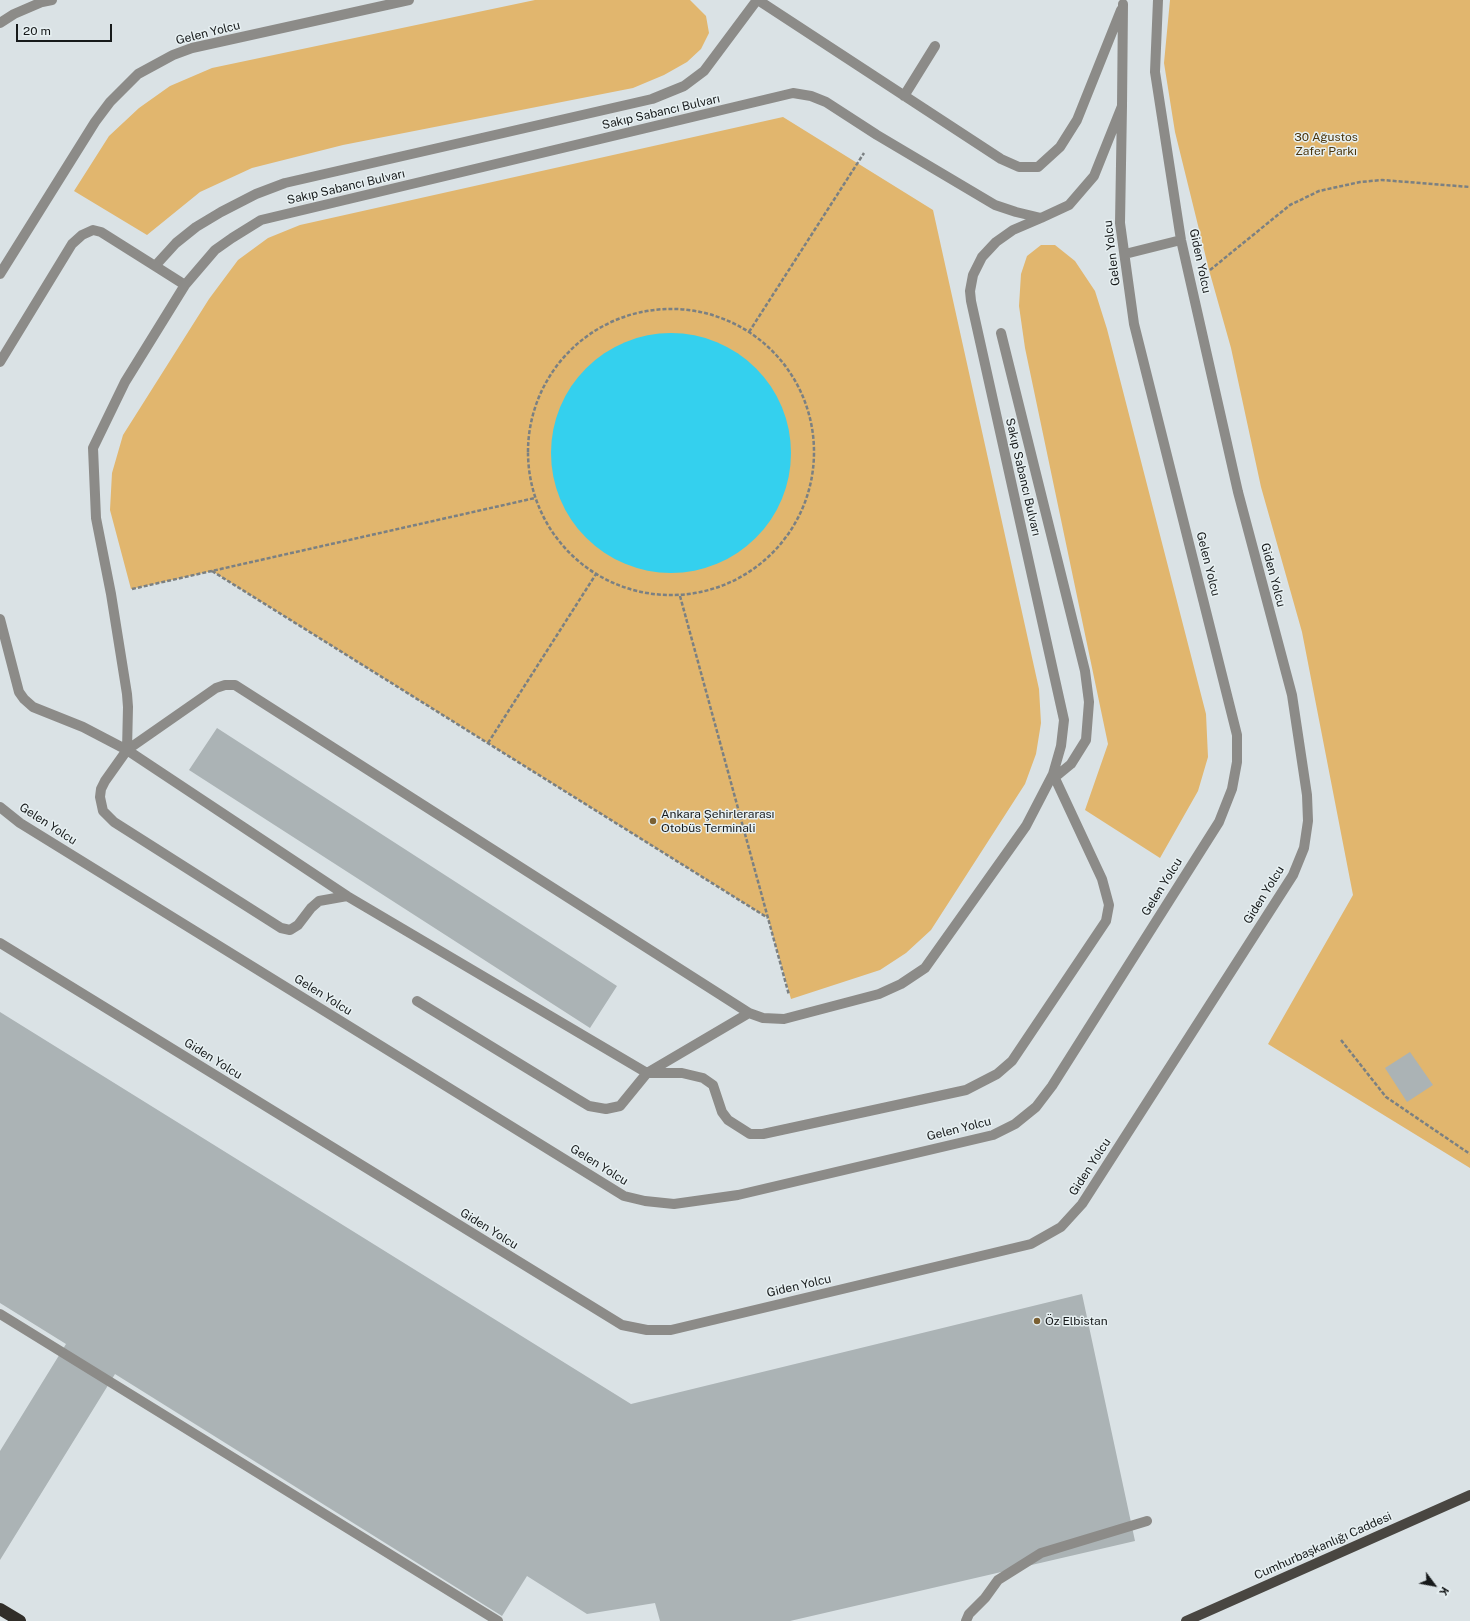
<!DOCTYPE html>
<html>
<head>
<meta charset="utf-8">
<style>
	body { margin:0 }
	#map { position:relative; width:1470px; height:1621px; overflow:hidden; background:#dae2e5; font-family:"Public Sans",sans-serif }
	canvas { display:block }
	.north { position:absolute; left:1414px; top:1565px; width:40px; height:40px; -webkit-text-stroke:3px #e7f0f2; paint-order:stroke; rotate:122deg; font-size:11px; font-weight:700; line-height:16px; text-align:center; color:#171a1b }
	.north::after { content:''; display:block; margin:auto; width:14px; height:18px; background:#171a1b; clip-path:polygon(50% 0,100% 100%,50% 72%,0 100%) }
	.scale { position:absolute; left:16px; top:24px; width:96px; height:18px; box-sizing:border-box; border:2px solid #171a1b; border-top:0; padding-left:5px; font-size:12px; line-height:14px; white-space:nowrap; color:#171a1b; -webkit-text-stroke:3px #e7f0f2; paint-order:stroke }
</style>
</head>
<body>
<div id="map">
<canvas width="1470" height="1621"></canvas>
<div class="north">K</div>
<div class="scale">20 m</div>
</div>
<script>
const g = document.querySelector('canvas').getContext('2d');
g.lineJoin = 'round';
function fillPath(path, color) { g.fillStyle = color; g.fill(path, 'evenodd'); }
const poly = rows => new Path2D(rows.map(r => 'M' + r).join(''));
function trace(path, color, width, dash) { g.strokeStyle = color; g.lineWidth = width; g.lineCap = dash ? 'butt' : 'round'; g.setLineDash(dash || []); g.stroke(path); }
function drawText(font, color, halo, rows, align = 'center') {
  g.font = font + ' "Public Sans",sans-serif'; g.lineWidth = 3; g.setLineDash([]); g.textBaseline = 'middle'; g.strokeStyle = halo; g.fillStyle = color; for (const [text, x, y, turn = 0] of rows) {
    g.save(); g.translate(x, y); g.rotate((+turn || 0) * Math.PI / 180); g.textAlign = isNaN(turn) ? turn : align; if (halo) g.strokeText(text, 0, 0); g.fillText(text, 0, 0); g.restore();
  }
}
fillPath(poly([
	[535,0,690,0,706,16,709,33,701,49,687,62,664,75,633,88,343,145,252,168,200,192,147,235,74,191,109,136,139,108,170,86,212,68],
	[1170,0,1470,0,1470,1168,1268,1044,1353,895,1302,632,1261,487,1231,348,1209,270,1175,132,1164,63],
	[783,117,933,210,1039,689,1041,723,1036,754,1025,784,931,930,906,953,880,970,791,999,768,918,212,571,131,589,110,510,112,473,123,435,209,299,238,260,268,238,300,225],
	[1041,245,1055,245,1075,261,1095,291,1107,329,1206,714,1208,757,1198,791,1160,858,1085,810,1108,744,1025,348,1019,306,1021,274,1027,256]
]), '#e1b66e');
fillPath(poly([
	'551 453a120 120 0 1 1 240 0a120 120 0 1 1-240 0Z'
]), '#34d0ee');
fillPath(poly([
	[217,728,617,986,590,1028,189,770],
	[0,1012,631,1404,1082,1294,1135,1541,790,1621,660,1621,655,1603,587,1614,527,1576,502,1616,115,1374,0,1560,0,1451,66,1344,0,1303],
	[1410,1052,1433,1085,1407,1102,1385,1068]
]), '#abb3b5');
trace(poly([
	[1210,270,1290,205,1319,191,1360,182,1382,180,1470,187],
	'528 452a143 143 0 1 1 286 0a143 143 0 1 1-286 0Z',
	[749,332,864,153],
	[212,571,768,918],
	[132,589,535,498],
	[680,596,789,995],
	[488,743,596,574],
	[1341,1040,1386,1097,1470,1154]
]), '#7b8082', 2.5, [4, 2]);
trace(poly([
	[758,0,1001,159,1019,167,1038,167,1060,147,1077,120,1121,10],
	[0,23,14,14,42,2,52,0],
	[904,96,935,46],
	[1041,218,1013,230,996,242,982,257,973,275,970,291,971,301,1064,720,1061,746,1053,774,1026,826,925,968,901,984,879,994,784,1019,763,1018,749,1013,235,685,225,685,216,688,127,750,105,781,101,789,100,797,103,811,114,822,281,928,290,930,298,925,311,908,319,901,347,896,647,1073,682,1073,703,1078,713,1085,722,1112,728,1120,750,1134,763,1134,966,1090,997,1074,1012,1061,1106,921,1109,905,1102,879,1053,774],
	[1125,254,1181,240],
	[155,266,185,285],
	[0,274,95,122,110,102,138,74,173,55,192,48,409,0],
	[1001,333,1085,671,1089,702,1086,740,1071,764,1054,778],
	[0,362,72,244,82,235,93,230,101,232,155,266,176,243,196,227,221,212,256,194,285,183,652,99,684,86,704,71,757,0],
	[0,619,19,692,24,699,33,707,83,727,127,750,347,896],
	[127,750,128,707,127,694,111,594,96,518,93,448,125,382,185,285,215,250,232,238,261,220,793,93,811,96,826,102,877,135,995,205,1016,212,1041,218,1069,205,1094,176,1122,106,1123,4],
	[0,807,20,823,624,1196,645,1201,674,1204,738,1195,993,1135,1015,1124,1036,1107,1052,1086,1219,822,1232,789,1237,762,1237,735,1134,324,1120,223,1122,106],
	[0,943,622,1325,647,1330,671,1330,1031,1244,1061,1227,1082,1204,1293,875,1304,848,1308,821,1307,795,1292,695,1238,492,1181,240,1155,72,1158,0],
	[417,1001,574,1097,589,1106,606,1109,620,1106,647,1073,749,1013],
	[966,1621,969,1614,985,1598,998,1580,1041,1553,1147,1521]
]), '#8c8b88', 10);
trace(poly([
	[1186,1621,1470,1495]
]), '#494641', 10);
trace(poly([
	[0,1609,20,1621]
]), '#312e29', 12);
trace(poly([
	[0,1314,498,1621]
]), '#8c8b88', 10);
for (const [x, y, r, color] of [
	[653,821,4,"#7b6032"],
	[1037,1321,4,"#7b6032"]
]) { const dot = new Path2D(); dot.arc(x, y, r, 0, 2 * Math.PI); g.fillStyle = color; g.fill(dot); trace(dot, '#e7f0f2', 1.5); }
drawText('12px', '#171a1b', '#e7f0f2', [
	["Gelen Yolcu",208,33,-14],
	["Sakıp Sabancı Bulvarı",661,112,-13],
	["Sakıp Sabancı Bulvarı",346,187,-13],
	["Gelen Yolcu",1112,253,-97],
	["Giden Yolcu",1200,261,78],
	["Sakıp Sabancı Bulvarı",1023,477,77],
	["Gelen Yolcu",1208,564,76],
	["Giden Yolcu",1273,575,75],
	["Gelen Yolcu",48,824,33],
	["Gelen Yolcu",1162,887,-58],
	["Giden Yolcu",1264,895,-58],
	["Gelen Yolcu",323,995,32],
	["Giden Yolcu",213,1059,32],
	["Gelen Yolcu",959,1129,-14],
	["Gelen Yolcu",599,1165,32],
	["Giden Yolcu",1090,1167,-57],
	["Giden Yolcu",489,1229,32],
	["Giden Yolcu",799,1286,-13],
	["Cumhurbaşkanlığı Caddesi",1323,1546,-24]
]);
drawText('12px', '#4a340a', '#e7f0f2', [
	["30 Ağustos",1326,137],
	["Zafer Parkı",1326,151]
]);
drawText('12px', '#171a1b', '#e7f0f2', [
	["Ankara Şehirlerarası",661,814],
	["Otobüs Terminali",661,828],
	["Öz Elbistan",1045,1321]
], 'left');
</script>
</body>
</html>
